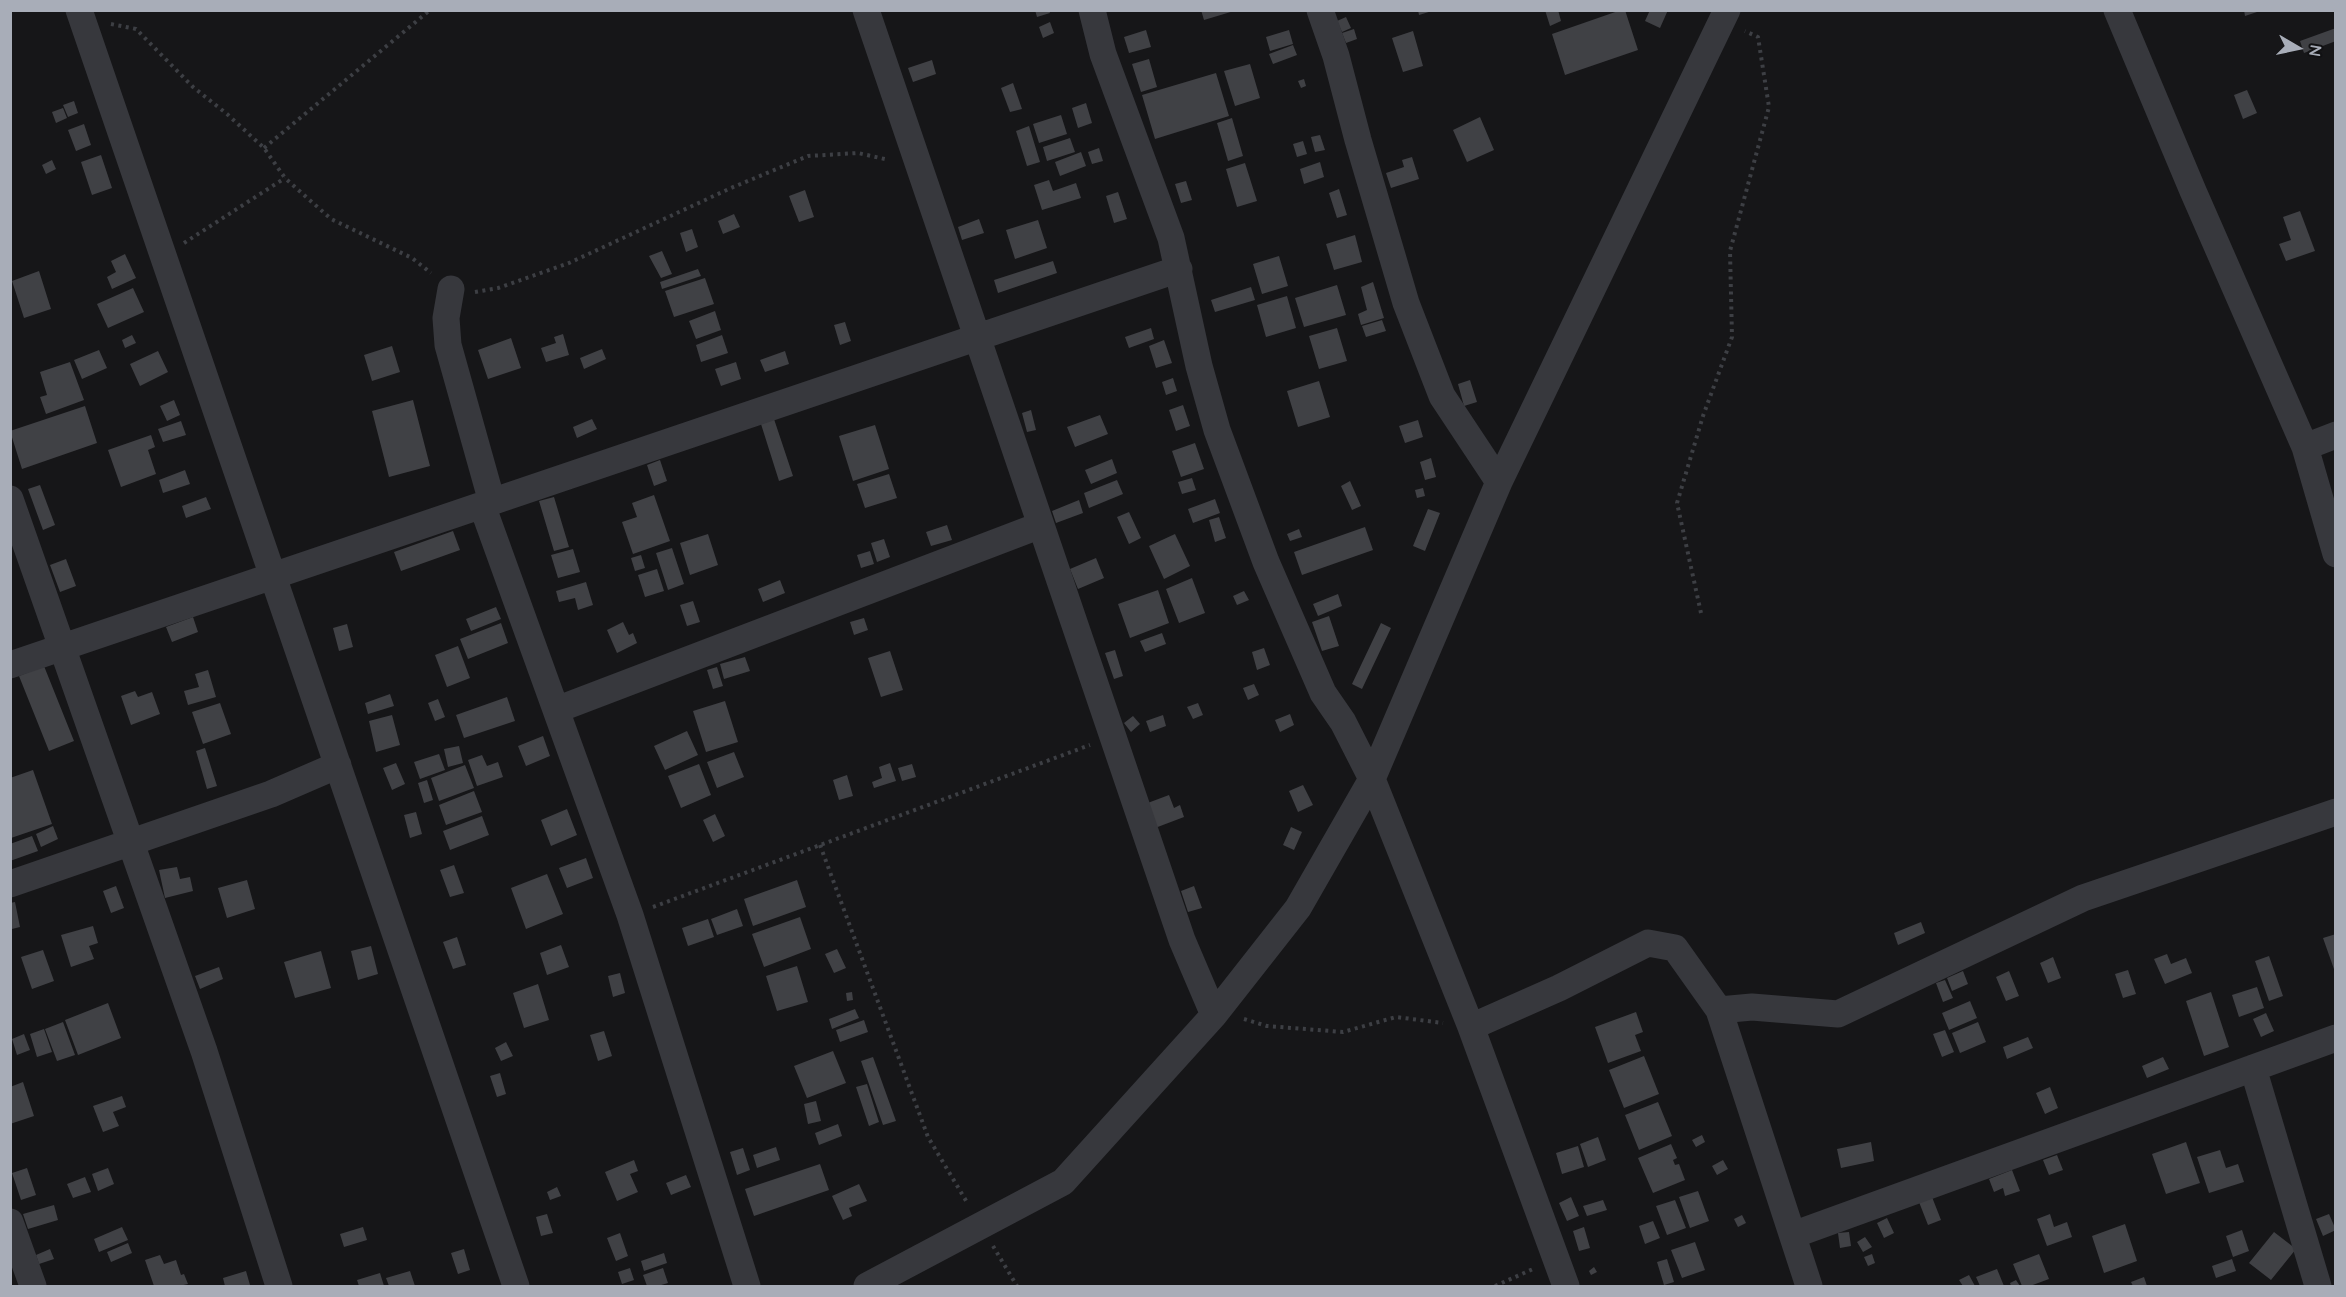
<!DOCTYPE html>
<html>
<head>
<meta charset="utf-8">
<style>
	body { margin:0 }
	#map { position:relative; width:2346px; height:1297px; overflow:hidden; background:#161618; font-family:Quicksand,sans-serif }
	canvas { display:block }
	.frame { position:absolute; inset:0; border:12px solid #a8adb8; pointer-events:none }
	.north { position:absolute; left:2268px; top:18px; width:60px; height:60px; -webkit-text-stroke:4px #111113; paint-order:stroke; rotate:99deg; font-size:16px; font-weight:700; line-height:24px; text-align:center; color:#a8adb8 }
	.north::after { content:''; display:block; margin:auto; width:21px; height:27px; background:#a8adb8; clip-path:polygon(50% 0,100% 100%,50% 72%,0 100%) }
</style>
</head>
<body>
<div id="map">
<canvas width="2346" height="1297"></canvas>
<div class="frame"></div>
<div class="north">N</div>
</div>
<script>
const g = document.querySelector('canvas').getContext('2d');
g.lineJoin = 'round';
function fillPath(path, color) { g.fillStyle = color; g.fill(path, 'evenodd'); }
const poly = rows => new Path2D(rows.map(r => 'M' + r).join(''));
function trace(path, color, width, dash) { g.strokeStyle = color; g.lineWidth = width; g.lineCap = dash ? 'butt' : 'round'; g.setLineDash(dash || []); g.stroke(path); }
fillPath(poly([
	[1035,10,1049,10,1050,13,1037,17],
	[1201,10,1234,10,1234,11,1204,20],
	[1418,10,1432,10,1432,11,1419,15],
	[1545,10,1558,10,1561,21,1550,26],
	[1621,10,1625,10,1638,50,1565,75,1552,34],
	[1650,10,1668,10,1660,28,1645,21],
	[2244,10,2260,10,2260,11,2245,16],
	[1346,17,1351,28,1342,32,1337,21],
	[1050,22,1054,33,1043,38,1039,27],
	[2336,28,2336,41,2304,53,2300,41],
	[1354,29,1357,39,1346,43,1342,33],
	[1146,30,1151,47,1129,53,1124,37],
	[1289,30,1293,44,1270,51,1266,37],
	[1413,31,1423,66,1403,72,1392,38],
	[1293,45,1297,55,1273,64,1269,54],
	[1149,59,1157,87,1141,92,1132,64],
	[932,60,936,74,913,82,908,68],
	[1250,64,1260,98,1235,106,1224,71],
	[1216,73,1229,116,1155,139,1142,95],
	[1304,79,1306,86,1301,88,1298,81],
	[1013,83,1022,109,1010,112,1001,88],
	[2247,90,2257,113,2243,119,2234,95],
	[74,101,78,113,68,117,63,105],
	[1086,103,1092,123,1078,128,1072,108],
	[63,108,67,118,56,123,52,112],
	[1061,115,1067,134,1039,143,1033,124],
	[1480,117,1494,150,1467,162,1453,130],
	[1232,118,1243,156,1228,161,1217,123],
	[84,124,91,145,76,151,68,130],
	[1029,126,1040,162,1027,166,1016,131],
	[1320,135,1325,150,1315,152,1311,137],
	[1070,138,1075,152,1047,161,1043,147],
	[1303,141,1307,154,1297,157,1293,144],
	[1099,148,1103,161,1092,164,1088,152],
	[1081,152,1086,166,1060,176,1055,162],
	[101,155,112,188,92,195,81,162],
	[1412,157,1419,179,1391,188,1386,173,1404,167,1402,160],
	[52,160,56,169,46,174,42,165],
	[1320,162,1324,177,1304,184,1300,169],
	[1245,163,1257,201,1237,207,1226,169],
	[1049,180,1053,191,1076,183,1081,198,1042,210,1034,185],
	[1186,181,1192,200,1181,203,1175,184],
	[1339,189,1347,215,1337,218,1329,193],
	[805,190,814,217,799,222,789,196],
	[1118,192,1127,219,1114,223,1106,196],
	[2300,211,2315,251,2286,261,2279,244,2291,240,2283,217],
	[734,214,740,227,723,234,718,221],
	[979,219,984,233,962,240,958,227],
	[1038,220,1047,248,1015,259,1006,230],
	[692,229,698,247,686,252,680,233],
	[1355,235,1362,262,1334,270,1326,244],
	[662,251,672,274,661,278,649,256],
	[125,254,136,278,112,289,107,277,116,272,111,261],
	[1279,256,1288,286,1262,294,1253,264],
	[1053,261,1057,273,998,293,994,280],
	[698,269,701,276,662,289,660,282],
	[39,271,51,309,24,318,12,281],
	[705,278,714,304,674,317,665,291],
	[1373,282,1384,318,1361,325,1358,314,1367,310,1361,287],
	[1337,285,1346,315,1304,327,1295,298],
	[1251,287,1255,300,1215,312,1211,300],
	[133,288,144,312,108,328,97,304],
	[1287,296,1296,328,1266,337,1257,305],
	[715,311,721,330,696,339,689,321],
	[1382,320,1386,331,1366,337,1362,326],
	[845,322,851,341,840,345,834,325],
	[1151,328,1154,339,1129,348,1125,337],
	[1337,328,1347,361,1319,369,1309,336],
	[563,334,569,355,546,362,541,348,556,343,554,337],
	[132,335,136,343,125,348,122,340],
	[722,335,728,353,701,362,696,345],
	[511,338,521,368,488,379,478,350],
	[1164,340,1172,363,1156,368,1149,346],
	[392,346,400,372,372,381,364,355],
	[602,349,606,359,584,369,580,358],
	[99,350,107,368,82,379,74,360],
	[158,351,168,372,140,386,130,364],
	[785,351,789,364,765,372,760,360],
	[70,362,84,400,46,414,40,397,47,395,40,372],
	[736,362,741,379,721,386,715,369],
	[1173,378,1177,391,1166,395,1162,382],
	[1470,380,1477,402,1464,406,1458,384],
	[1319,381,1330,417,1298,427,1287,391],
	[174,400,180,415,167,421,160,406],
	[413,400,430,466,389,477,372,411],
	[1183,405,1190,426,1176,431,1169,410],
	[85,406,97,443,22,469,10,431],
	[1031,410,1036,430,1027,432,1022,413],
	[1100,415,1108,434,1075,447,1067,427],
	[592,419,597,429,577,438,573,427],
	[774,419,793,476,779,481,761,424],
	[1418,420,1423,437,1405,443,1399,426],
	[181,421,186,435,163,442,158,429],
	[875,425,889,469,853,481,839,436],
	[151,435,155,447,148,450,156,474,121,487,108,450],
	[1195,443,1204,469,1181,477,1172,451],
	[1431,458,1436,477,1425,480,1420,462],
	[1112,459,1117,473,1091,484,1085,470],
	[660,460,667,481,654,486,647,465],
	[185,470,190,484,163,493,159,480],
	[889,474,897,498,865,508,857,484],
	[1192,478,1196,490,1182,494,1178,482],
	[1117,480,1123,494,1089,508,1084,493],
	[1350,481,1361,506,1352,510,1341,486],
	[40,485,55,525,43,530,28,489],
	[1423,488,1425,496,1417,498,1415,490],
	[654,495,670,541,633,554,622,522,637,517,632,503],
	[206,497,211,509,186,518,182,506],
	[554,497,569,547,554,551,539,501],
	[1215,499,1220,513,1193,523,1188,509],
	[1079,500,1083,513,1056,523,1052,511],
	[1428,509,1440,513,1425,551,1413,546],
	[1129,512,1141,538,1129,544,1117,517],
	[1219,517,1226,538,1215,542,1209,520],
	[947,525,952,540,931,546,926,532],
	[1365,527,1373,550,1302,575,1294,552],
	[1299,529,1302,537,1290,541,1287,534],
	[453,531,460,550,401,571,394,552],
	[708,534,718,565,690,575,680,543],
	[1175,534,1190,566,1164,579,1149,546],
	[884,539,890,557,877,562,871,543],
	[672,548,684,584,668,590,656,553],
	[573,549,580,572,558,578,551,555],
	[870,551,874,564,861,568,857,555],
	[641,555,645,568,635,571,631,558],
	[1096,558,1104,578,1078,589,1070,569],
	[66,559,76,586,60,592,50,565],
	[657,569,664,591,645,597,638,575],
	[1192,578,1205,613,1179,623,1166,589],
	[780,580,785,593,763,602,758,589],
	[586,582,593,605,578,610,575,598,559,602,556,591],
	[1158,590,1169,623,1130,638,1118,604],
	[1244,591,1249,600,1237,605,1233,596],
	[1338,594,1342,606,1318,616,1313,604],
	[693,601,700,622,687,626,680,605],
	[496,607,501,619,471,631,466,619],
	[1329,616,1339,646,1322,651,1312,622],
	[193,617,198,632,172,642,166,627],
	[864,618,868,630,854,635,850,622],
	[623,622,629,635,633,633,637,643,617,653,607,630],
	[501,623,508,643,468,659,460,639],
	[1381,623,1391,628,1362,689,1352,684],
	[347,624,353,647,339,651,333,628],
	[1162,633,1166,644,1145,652,1140,641],
	[458,646,470,678,447,687,435,655],
	[1264,648,1270,665,1257,670,1252,652],
	[1115,650,1123,676,1114,679,1105,653],
	[890,651,903,690,881,697,868,658],
	[745,657,750,671,724,679,720,664],
	[44,666,74,741,49,751,19,676],
	[717,667,723,686,713,689,707,670],
	[208,670,216,697,188,705,184,691,199,687,195,674],
	[1254,684,1259,695,1248,700,1243,688],
	[135,691,138,697,152,692,160,714,131,725,121,696],
	[390,694,394,706,368,714,365,703],
	[507,697,515,721,464,738,456,715],
	[438,699,445,717,435,721,428,703],
	[725,701,738,742,706,752,693,711],
	[220,703,231,734,203,744,192,712],
	[1198,703,1203,715,1193,719,1187,707],
	[1290,714,1294,725,1280,732,1275,720],
	[392,715,400,745,376,752,369,721],
	[1163,715,1166,726,1150,732,1146,721],
	[1133,716,1140,724,1131,732,1124,723],
	[687,731,698,755,665,770,654,746],
	[543,736,550,756,526,766,518,746],
	[459,746,463,763,448,767,444,749],
	[205,748,217,786,207,789,196,751],
	[734,752,744,777,717,788,707,762],
	[439,754,445,770,420,779,414,762],
	[482,755,487,766,498,762,503,777,477,786,468,760],
	[396,763,405,784,392,790,383,768],
	[890,763,896,781,874,788,872,782,882,778,879,767],
	[699,764,711,795,681,808,668,776],
	[912,764,916,777,902,781,898,768],
	[465,765,474,788,439,801,431,778],
	[33,770,52,824,11,838,10,778],
	[847,775,853,796,839,800,833,780],
	[427,780,433,800,424,803,418,783],
	[1303,785,1313,805,1298,812,1289,791],
	[474,791,482,812,446,825,439,805],
	[1169,795,1174,808,1180,805,1184,817,1155,828,1145,804],
	[567,809,577,835,551,846,541,820],
	[416,812,422,834,410,838,404,815],
	[715,814,725,836,713,842,703,820],
	[482,816,489,835,450,850,443,831],
	[53,826,58,839,41,847,36,834],
	[1291,827,1302,832,1294,850,1283,845],
	[32,836,38,851,10,861,10,844],
	[586,858,593,878,567,888,559,868],
	[454,865,464,893,450,897,440,870],
	[177,867,180,879,190,877,193,891,165,898,159,870],
	[547,874,563,914,526,929,511,888],
	[247,880,255,909,227,918,218,888],
	[797,880,806,907,753,926,744,899],
	[116,886,124,908,111,913,103,891],
	[1194,886,1202,908,1188,912,1181,891],
	[15,902,20,927,12,929,10,903],
	[737,909,743,926,717,935,711,919],
	[800,917,811,949,764,967,752,934],
	[708,919,714,937,688,946,682,928],
	[1921,922,1925,933,1898,945,1894,933],
	[93,926,98,943,89,946,94,959,71,967,61,935],
	[2336,934,2336,972,2335,972,2323,938],
	[457,937,466,965,453,969,443,942],
	[561,945,569,967,547,975,540,953],
	[371,946,378,974,358,980,351,951],
	[837,949,846,968,834,973,825,954],
	[43,950,54,981,32,989,21,957],
	[321,951,331,988,295,998,284,962],
	[2167,954,2171,964,2186,958,2192,973,2165,984,2154,959],
	[2269,956,2283,996,2269,1001,2255,961],
	[2053,957,2061,978,2048,983,2040,963],
	[797,966,808,1002,777,1011,766,976],
	[219,967,223,979,200,989,195,976],
	[2128,970,2136,994,2123,998,2115,974],
	[1963,971,1968,984,1952,991,1947,978],
	[2009,971,2019,996,2006,1001,1996,977],
	[620,973,625,993,613,997,608,976],
	[1945,980,1953,998,1943,1002,1936,983],
	[538,984,549,1020,524,1028,513,993],
	[2257,987,2264,1008,2239,1017,2232,995],
	[852,992,853,1000,847,1001,846,993],
	[2211,992,2229,1047,2204,1056,2186,1001],
	[1970,1001,1977,1018,1949,1030,1942,1013],
	[108,1003,121,1038,78,1055,65,1020],
	[855,1009,859,1018,832,1029,829,1019],
	[1636,1012,1643,1032,1635,1035,1641,1051,1608,1063,1595,1027],
	[2266,1013,2274,1031,2261,1037,2253,1019],
	[864,1020,868,1032,840,1042,836,1030],
	[63,1022,75,1055,57,1061,45,1029],
	[1978,1022,1986,1042,1960,1053,1952,1033],
	[44,1029,52,1052,37,1057,30,1034],
	[1945,1030,1954,1052,1942,1057,1933,1034],
	[604,1031,612,1056,598,1061,590,1035],
	[24,1034,30,1050,17,1055,12,1039],
	[2028,1037,2033,1048,2007,1059,2003,1047],
	[506,1042,513,1056,501,1061,495,1048],
	[833,1051,846,1083,807,1098,794,1066],
	[1644,1056,1659,1094,1624,1108,1609,1070],
	[873,1057,896,1121,883,1125,861,1061],
	[2163,1057,2169,1069,2147,1078,2142,1066],
	[500,1073,506,1094,497,1097,490,1076],
	[23,1082,34,1116,10,1124,10,1087],
	[867,1084,879,1122,869,1126,856,1087],
	[2050,1087,2058,1108,2045,1114,2036,1093],
	[122,1096,126,1107,113,1112,119,1126,103,1132,93,1106],
	[816,1101,821,1121,808,1124,804,1104],
	[1658,1102,1672,1136,1639,1150,1625,1115],
	[838,1124,842,1136,819,1145,815,1133],
	[1702,1135,1705,1142,1696,1147,1692,1140],
	[1598,1137,1606,1160,1588,1167,1580,1144],
	[1871,1142,1874,1161,1841,1168,1837,1149],
	[2186,1142,2200,1183,2166,1194,2152,1154],
	[1671,1144,1677,1158,1673,1160,1675,1165,1679,1164,1685,1180,1653,1193,1638,1158],
	[1578,1146,1584,1167,1562,1174,1556,1153],
	[776,1147,780,1160,757,1168,753,1155],
	[743,1148,750,1170,737,1175,730,1152],
	[2220,1150,2226,1168,2238,1164,2244,1182,2209,1193,2197,1157],
	[2057,1155,2063,1170,2049,1175,2043,1160],
	[634,1160,638,1171,630,1174,638,1192,617,1201,605,1172],
	[1723,1160,1728,1169,1717,1175,1712,1166],
	[820,1164,829,1190,754,1216,745,1189],
	[27,1168,36,1195,21,1200,12,1173],
	[108,1168,114,1184,98,1191,92,1174],
	[2012,1170,2020,1191,2005,1196,2003,1188,1994,1192,1989,1179],
	[686,1175,691,1187,671,1195,666,1183],
	[85,1177,91,1192,73,1198,67,1184],
	[859,1184,867,1201,849,1208,852,1216,843,1220,832,1196],
	[557,1187,561,1196,550,1200,547,1192],
	[1698,1191,1709,1221,1690,1228,1679,1197],
	[1571,1197,1579,1216,1567,1221,1559,1203],
	[1932,1197,1941,1220,1928,1225,1919,1202],
	[1603,1200,1607,1210,1587,1216,1583,1206],
	[1675,1200,1686,1228,1667,1235,1656,1206],
	[54,1205,58,1220,28,1229,23,1214],
	[547,1214,553,1233,541,1236,536,1217],
	[2050,1214,2054,1227,2067,1222,2072,1237,2047,1246,2037,1219],
	[2329,1214,2336,1230,2323,1236,2316,1219],
	[1742,1215,1746,1223,1738,1227,1734,1219],
	[1887,1218,1894,1233,1884,1238,1877,1223],
	[1653,1221,1660,1238,1645,1244,1639,1226],
	[2125,1224,2137,1261,2104,1273,2092,1236],
	[122,1227,128,1240,99,1252,94,1239],
	[363,1227,367,1240,344,1247,340,1234],
	[1584,1227,1590,1248,1579,1251,1573,1231],
	[2242,1230,2249,1251,2233,1257,2226,1236],
	[1849,1232,1851,1246,1840,1248,1838,1233],
	[2274,1232,2296,1249,2271,1280,2249,1263],
	[620,1233,628,1256,616,1261,607,1238],
	[1865,1237,1872,1247,1863,1252,1857,1242],
	[1695,1242,1705,1270,1682,1278,1671,1250],
	[128,1243,132,1253,111,1262,107,1252],
	[50,1249,54,1259,39,1264,36,1255],
	[464,1249,470,1270,458,1274,451,1253],
	[664,1253,667,1263,644,1271,641,1261],
	[1872,1254,1875,1263,1868,1266,1864,1257],
	[2039,1254,2049,1279,2030,1286,2022,1286,2013,1264],
	[160,1255,164,1264,176,1260,181,1275,184,1274,188,1284,179,1286,154,1286,145,1260],
	[1667,1259,1674,1282,1664,1285,1657,1262],
	[2232,1259,2236,1271,2216,1278,2212,1266],
	[1594,1267,1597,1272,1591,1275,1589,1271],
	[630,1268,634,1280,622,1284,618,1272],
	[663,1268,668,1283,658,1286,647,1286,643,1275],
	[1997,1269,2004,1286,1980,1286,1976,1277],
	[246,1271,250,1285,225,1286,223,1278],
	[410,1271,415,1286,389,1286,386,1278],
	[380,1273,384,1286,359,1286,357,1280],
	[1969,1275,1975,1286,1963,1286,1959,1280],
	[2144,1277,2147,1286,2133,1286,2131,1282],
	[2016,1280,2020,1286,2011,1286,2010,1283]
]), '#404145');
trace(poly([
	[111,24,136,29,193,87,227,114,264,148,285,178,331,219,412,258,431,273],
	[264,148,430,10],
	[184,243,285,178],
	[475,292,498,288,569,263,731,188,808,156,858,153,889,160],
	[1701,613,1677,503,1703,416,1732,337,1730,251,1769,107,1758,37,1745,31],
	[820,845,928,1137,968,1204],
	[653,907,1090,745],
	[1244,1019,1267,1026,1343,1032,1396,1017,1443,1023],
	[993,1246,1017,1286],
	[1495,1286,1533,1269]
]), '#3d3f44', 4, [3, 4.5]);
trace(poly([
	[79,10,516,1286],
	[866,10,1182,940,1214,1015],
	[1092,10,1103,54,1171,238,1199,366,1217,430,1243,500,1266,562,1323,693,1343,722,1372,779,1471,1027,1566,1286],
	[1320,10,1336,56,1358,140,1406,303,1442,396,1499,482],
	[2117,10,2193,191,2305,447,2336,554],
	[451,289,446,318,448,345,492,502],
	[2305,447,2336,435],
	[10,499,204,1051,279,1286],
	[482,505,630,915,747,1286],
	[10,665,1179,269],
	[556,710,1041,525],
	[10,884,271,794,338,765],
	[1719,1010,1809,1286],
	[1471,1027,1559,988,1648,943,1675,948,1719,1010,1752,1007,1838,1014,2083,898,2336,812],
	[2253,1068,2318,1286],
	[10,1222,33,1286],
	[1793,1235,2336,1038],
	[867,1286,1063,1182,1214,1015,1298,908,1372,779,1499,482,1727,10]
]), '#37383d', 27);
</script>
</body>
</html>
